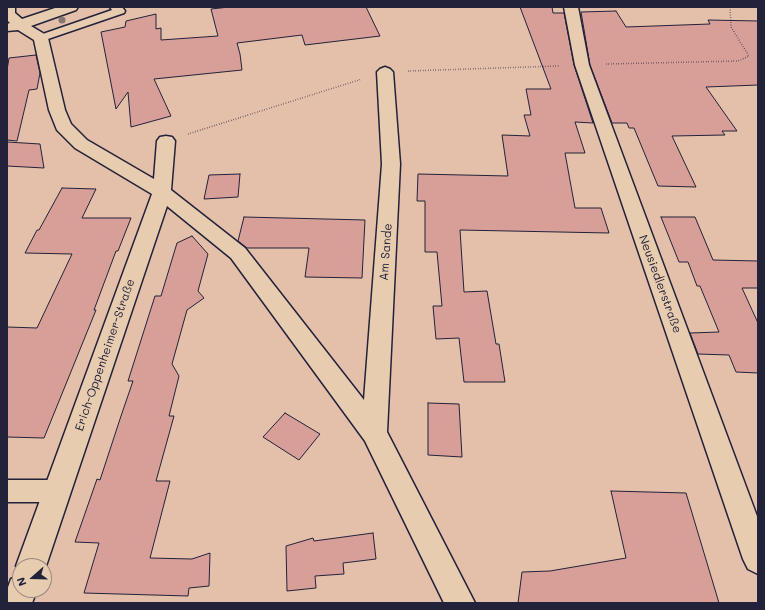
<!DOCTYPE html>
<html>
<head>
<meta charset="utf-8">
<style>
	body { margin:0 }
	#map { position:relative; width:765px; height:610px; overflow:hidden; background:#e4bfa9; font-family:Mali,sans-serif }
	canvas { display:block }
	.frame { position:absolute; inset:0; border:8px solid #22223b; pointer-events:none }
	.north { position:absolute; left:12px; top:558px; width:40px; height:40px; box-sizing:border-box; background:#e8ccaf; border:1px solid #998881; border-radius:50%; rotate:250deg; font-size:11px; font-weight:700; line-height:16px; text-align:center; color:#22223b }
	.north::after { content:''; display:block; margin:auto; width:14px; height:18px; background:#22223b; clip-path:polygon(50% 0,100% 100%,50% 72%,0 100%) }
</style>
</head>
<body>
<div id="map">
<canvas width="765" height="610"></canvas>
<div class="frame"></div>
<div class="north">N</div>
</div>
<script>
const g = document.querySelector('canvas').getContext('2d');
g.lineJoin = 'round';
function fillPath(path, color) { g.fillStyle = color; g.fill(path, 'evenodd'); }
const poly = rows => new Path2D(rows.map(r => 'M' + r).join(''));
function trace(path, color, width, dash) { g.strokeStyle = color; g.lineWidth = width; g.lineCap = dash ? 'butt' : 'round'; g.setLineDash(dash || []); g.stroke(path); }
function drawText(font, color, halo, rows, align = 'center') {
  g.font = font + ' Mali,sans-serif'; g.lineWidth = 4; g.setLineDash([]); g.textBaseline = 'middle'; g.strokeStyle = halo; g.fillStyle = color; for (const [text, x, y, turn = 0] of rows) {
    g.save(); g.translate(x, y); g.rotate((+turn || 0) * Math.PI / 180); g.textAlign = isNaN(turn) ? turn : align; if (halo) g.strokeText(text, 0, 0); g.fillText(text, 0, 0); g.restore();
  }
}
const building = poly([
	[229,7,366,7,380,36,305,45,302,35,237,43,240,54,242,70,154,79,171,116,131,127,128,92,116,109,101,32,125,27,126,21,156,14,156,29,161,28,161,40,218,36,211,9,229,7],
	[520,7,552,7,553,13,564,13,574,65,593,123,575,122,585,153,565,153,575,208,601,208,609,233,460,230,464,292,487,291,496,344,499,344,505,382,464,382,459,338,436,339,433,306,442,306,437,252,425,252,425,201,417,201,418,174,508,176,502,135,530,136,524,115,531,115,526,89,551,89,520,7],
	[616,11,626,27,710,24,708,20,758,21,758,85,706,87,737,131,722,131,725,135,672,136,696,187,658,186,634,128,629,128,627,123,612,123,590,65,581,12,616,11],
	[36,55,40,73,37,89,29,90,17,141,7,140,7,70,9,58,36,55],
	[7,142,40,144,44,168,7,166,7,142],
	[240,174,238,197,204,199,209,175,240,174],
	[62,188,96,189,82,218,131,218,118,251,116,251,94,310,96,310,44,438,7,437,7,327,37,328,72,254,25,253,37,230,39,230,62,188],
	[244,217,365,220,362,278,305,277,309,248,247,248,238,241,244,217],
	[661,217,695,217,713,260,758,261,758,288,742,288,758,323,758,373,736,372,729,355,698,354,690,333,719,332,700,286,697,286,688,262,679,262,661,217],
	[192,236,208,254,198,291,204,298,187,310,172,364,179,376,169,416,174,416,156,481,170,481,150,558,192,559,210,553,209,586,189,588,188,596,84,593,99,543,75,542,97,479,100,480,121,416,133,381,128,381,155,296,161,296,177,243,192,236],
	[428,403,459,404,462,457,428,455,428,403],
	[285,413,320,434,299,460,263,437,285,413],
	[611,491,686,493,719,603,518,603,522,572,550,571,626,558,611,491],
	[373,533,376,559,343,563,344,574,315,576,316,588,287,591,286,546,313,538,314,541,373,533]
]);
fillPath(building, '#d79f98');
trace(building, '#22223b', 1);
const lane = poly([
	[110,7,122,7,125,11,124,13,45,40,41,41,37,40,35,38,37,36,112,10,110,7],
	[7,480,58,480,66,484,69,491,66,498,58,502,7,502,7,480]
]);
const street = poly([
	[7,7,15,7,15,13,22,19,58,7,78,7,76,10,31,26,46,35,48,38,65,110,71,124,87,140,154,179,157,141,160,137,166,136,172,137,175,141,171,190,245,248,364,400,382,164,377,72,380,69,385,67,390,69,393,72,400,164,387,432,475,603,444,603,365,441,231,258,167,206,46,566,44,570,44,566,20,566,20,575,16,566,152,194,75,148,57,130,49,110,34,40,18,30,7,31,7,24,10,23,7,20,7,7],
	[564,7,578,7,589,65,758,519,758,574,748,569,743,559,575,65,564,7],
	[20,576,20,590,37,590,32,603,7,603,7,590,11,579,20,576]
]);
trace(lane, '#22223b', 3);
trace(street, '#22223b', 3);
trace(poly([
	[606,64,738,61,749,56,731,27,730,7],
	[408,71,559,66],
	[188,134,362,79]
]), '#22223b', 1.5, [0.5, 2]);
fillPath(lane, '#e8ccaf');
fillPath(street, '#e8ccaf');
g.fillStyle = '#857873';
for (const [x, y] of [
	[62,20]
]) { g.beginPath(); g.arc(x, y, 3.5, 0, 2 * Math.PI); g.fill(); }
drawText('12px', '#22223b', '#e8ccaf', [
	["Am Sande",386,252,-86],
	["Neusiedlerstraße",660,284,70],
	["Erich-Oppenheimer-Straße",105,355,-71]
]);
</script>
</body>
</html>
